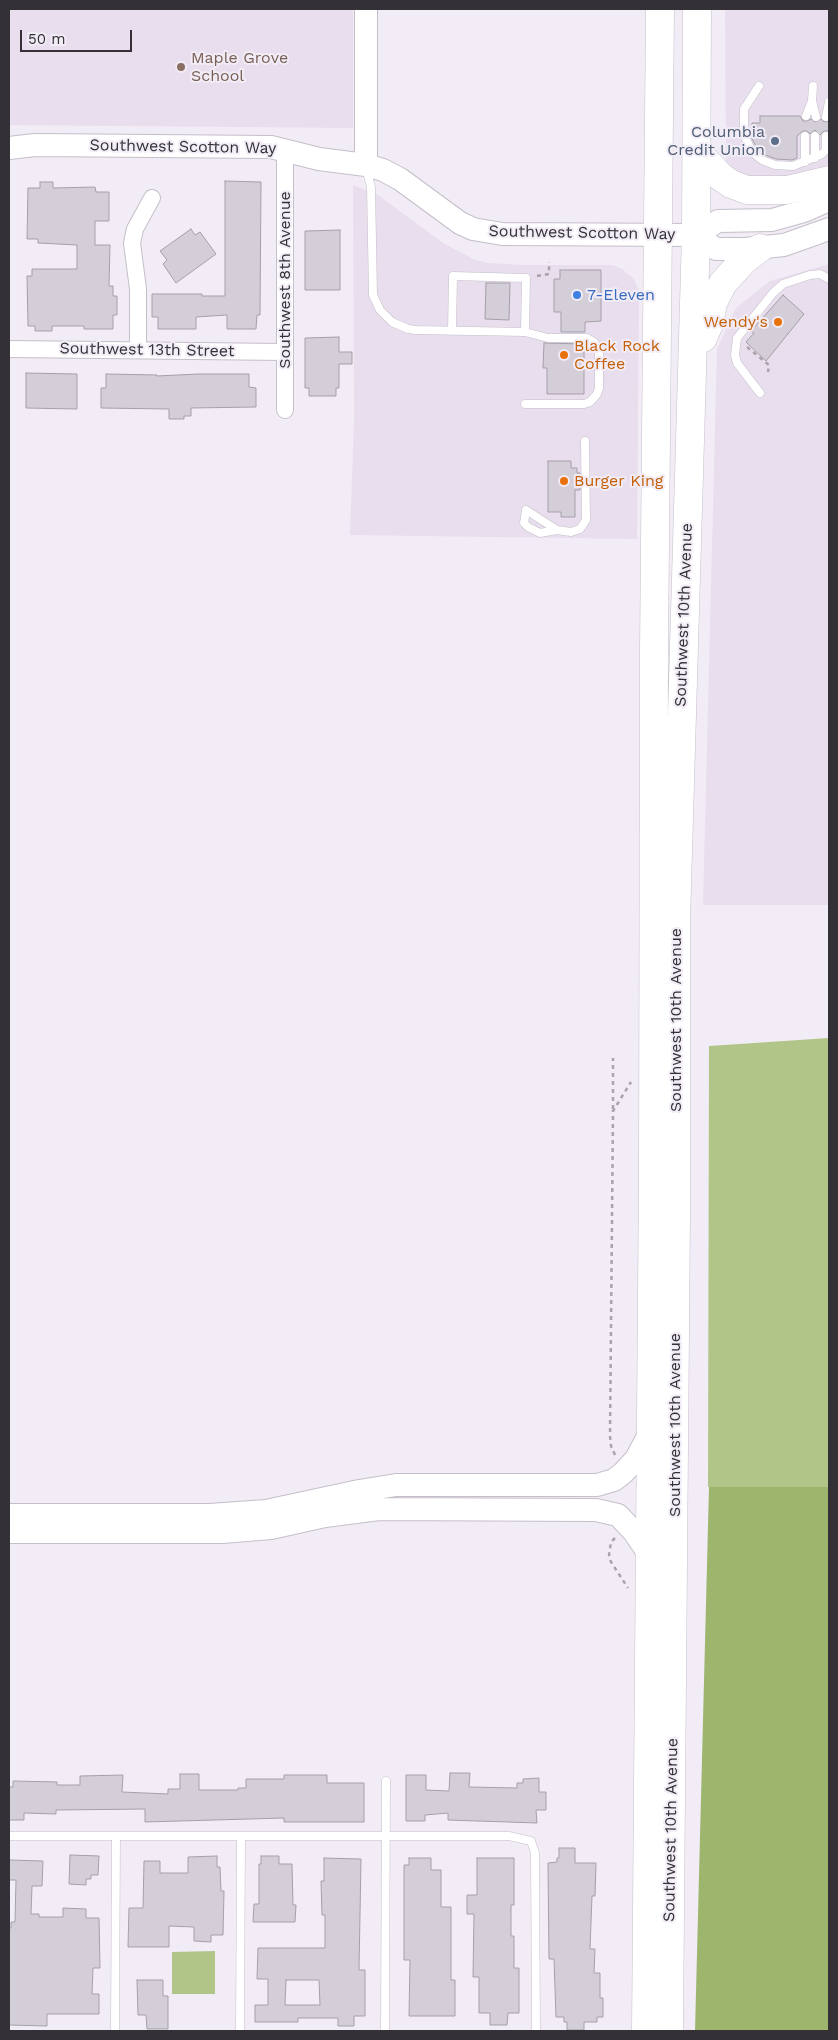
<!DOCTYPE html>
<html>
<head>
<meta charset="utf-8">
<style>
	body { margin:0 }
	#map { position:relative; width:838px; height:2040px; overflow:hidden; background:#f2ecf6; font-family:"Work Sans",sans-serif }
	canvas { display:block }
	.frame { position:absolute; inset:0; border:10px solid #333135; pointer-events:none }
	.scale { position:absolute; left:20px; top:30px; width:112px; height:22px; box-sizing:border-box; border:2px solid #333135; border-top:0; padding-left:6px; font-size:15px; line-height:18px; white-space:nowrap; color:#333135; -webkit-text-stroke:4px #f2ecf6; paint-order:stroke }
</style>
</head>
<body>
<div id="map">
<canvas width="838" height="2040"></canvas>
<div class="frame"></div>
<div class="scale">50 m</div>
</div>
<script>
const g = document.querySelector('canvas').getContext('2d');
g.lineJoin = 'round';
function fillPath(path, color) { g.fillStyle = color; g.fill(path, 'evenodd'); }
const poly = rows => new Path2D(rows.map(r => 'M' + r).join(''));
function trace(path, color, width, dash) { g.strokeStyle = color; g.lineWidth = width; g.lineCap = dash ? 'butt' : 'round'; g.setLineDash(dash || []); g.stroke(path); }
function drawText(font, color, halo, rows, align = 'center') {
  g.font = font + ' "Work Sans",sans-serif'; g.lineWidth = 4; g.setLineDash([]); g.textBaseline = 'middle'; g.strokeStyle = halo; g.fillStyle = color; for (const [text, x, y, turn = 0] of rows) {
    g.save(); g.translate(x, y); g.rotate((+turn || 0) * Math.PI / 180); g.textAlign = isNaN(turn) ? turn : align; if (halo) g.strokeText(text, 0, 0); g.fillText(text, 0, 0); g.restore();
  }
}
fillPath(poly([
	[9,9,353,9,353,128,9,125],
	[725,9,829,9,829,172,778,185,736,174,726,164],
	[353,185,378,195,443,243,475,260,488,263,521,265,612,265,622,269,634,279,639,291,639,303,637,539,350,535,354,421],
	[829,264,829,905,703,905,717,349,736,308,770,281]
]), '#e8deee');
fillPath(poly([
	[829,1038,829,1487,708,1487,709,1046],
	[215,1951,215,1994,172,1994,172,1952]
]), '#b1c589');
fillPath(poly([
	[709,1487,829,1487,829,2031,695,2031]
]), '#9eb56e');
const building = poly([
	[760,116,800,116,803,121,807,121,811,119,815,122,821,119,824,122,829,121,829,131,824,131,820,135,815,130,810,134,807,131,803,131,797,136,797,158,792,160,776,159,765,155,757,148,752,139,752,123,760,123,760,116],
	[225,181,261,182,260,315,257,315,256,329,227,329,227,315,196,317,196,329,158,329,158,317,152,317,152,294,202,294,202,296,225,296,225,181],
	[40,182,53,182,53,188,95,187,96,192,109,192,109,221,95,221,95,245,110,245,109,286,113,286,113,296,117,296,117,315,113,315,113,329,84,329,84,326,52,326,52,331,35,331,35,326,28,326,27,276,32,276,32,269,77,269,77,245,38,243,38,239,27,239,28,188,40,188,40,182],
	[191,229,195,235,200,232,216,254,176,283,163,264,167,260,160,251,191,229],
	[340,230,340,290,305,290,305,231,340,230],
	[560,270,601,270,601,321,585,322,585,332,561,332,561,312,554,312,554,279,560,279,560,270],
	[486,283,510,283,509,320,485,319,486,283],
	[783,295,804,314,766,361,746,342,754,333,751,331,783,295],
	[339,337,339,352,352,352,352,364,339,364,339,388,336,388,336,396,309,396,309,388,305,388,305,338,339,337],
	[544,343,584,344,584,394,547,394,547,368,543,368,544,343],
	[26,373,77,374,77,409,26,408,26,373],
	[106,374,157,375,157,376,198,374,249,374,249,387,256,388,256,407,191,408,191,416,184,416,184,419,169,419,169,409,101,408,101,388,106,388,106,374],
	[548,461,571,461,571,468,577,468,577,473,580,473,580,490,575,490,575,517,561,517,561,512,548,512,548,461],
	[450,1773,470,1773,469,1787,517,1788,517,1783,523,1783,523,1779,539,1778,539,1792,546,1792,546,1810,536,1810,537,1823,448,1820,448,1813,425,1815,425,1821,406,1821,406,1775,426,1775,426,1790,449,1791,450,1773],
	[180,1774,199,1774,199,1790,238,1790,238,1788,246,1788,246,1779,284,1779,284,1775,327,1775,327,1783,364,1783,364,1822,284,1822,284,1818,145,1822,145,1809,56,1810,56,1814,24,1813,24,1820,9,1820,9,1787,13,1787,13,1781,57,1782,57,1785,80,1785,80,1776,123,1775,122,1792,168,1794,168,1789,180,1789,180,1774],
	[559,1848,575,1848,575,1863,596,1863,595,1896,592,1896,590,1949,595,1949,594,1973,600,1973,600,1998,603,1998,603,2017,597,2017,597,2022,584,2022,584,2030,567,2030,567,2022,564,2022,564,2017,556,2017,554,1959,549,1959,548,1863,557,1862,557,1858,559,1858,559,1848],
	[70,1855,99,1856,98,1875,91,1875,91,1879,86,1879,86,1885,69,1884,70,1855],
	[217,1856,217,1867,220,1867,221,1891,224,1891,223,1935,211,1935,211,1942,194,1941,194,1927,169,1926,169,1947,128,1947,129,1908,143,1908,144,1861,160,1861,160,1873,188,1873,188,1857,217,1856],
	[261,1856,279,1856,279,1864,292,1864,293,1905,296,1905,295,1922,253,1922,254,1904,259,1904,259,1864,261,1864,261,1856],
	[324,1858,361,1859,359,1970,365,1970,365,2016,354,2016,354,2026,338,2026,338,2018,298,2018,298,2022,255,2022,255,2005,268,2005,268,1979,257,1979,258,1948,325,1948,325,1915,322,1915,321,1881,324,1881,324,1858],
	[286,1980,319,1980,320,2005,285,2005,286,1980],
	[409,1858,431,1858,431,1870,441,1870,441,1907,451,1907,451,1980,455,1980,455,2016,409,2016,410,1960,404,1960,404,1865,409,1865,409,1858],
	[477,1858,514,1858,514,1905,511,1905,511,1936,514,1936,514,1968,519,1968,519,2013,508,2013,507,2025,490,2025,490,2013,479,2013,479,1977,473,1977,474,1914,467,1914,467,1895,477,1895,477,1858],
	[9,1860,43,1861,42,1886,32,1886,31,1914,39,1914,39,1917,63,1917,63,1908,86,1909,86,1918,99,1918,100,1968,93,1968,92,1994,99,1994,99,2014,47,2014,47,2026,9,2025,9,1928,11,1928,11,1922,15,1922,16,1880,9,1880,9,1860],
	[137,1980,163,1980,163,1996,168,1996,168,2029,147,2029,146,2015,138,2015,137,1980]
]);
fillPath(building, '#d4ced8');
trace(building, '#a5a0a8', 1);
const lane = poly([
	[759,86,744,109,744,135,752,152,762,160,775,165,793,166,822,154,829,147],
	[813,86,812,101,816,117],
	[806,116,812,101],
	[826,117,829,102],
	[826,150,826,136],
	[815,158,815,136],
	[805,162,805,136],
	[366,168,371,187,373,295,380,310,392,322,408,329,416,330,525,332,526,278,453,276,452,331],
	[760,393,737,363,735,355,737,338,773,293,783,284,810,275,820,274,829,279],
	[525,404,584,404,590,402,597,394,599,388,599,352,594,342,587,338,548,338,525,332],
	[557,530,540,533,528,527,524,523,526,510,557,530,571,532,580,529,586,520,585,441],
	[9,1836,509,1836,531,1841,535,1853,536,2031],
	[115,2031,116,1836],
	[240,2031,241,1836],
	[385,2031,386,1781]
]);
const street = poly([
	[9,349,285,352],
	[138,350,138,289,132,243,135,229,152,198],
	[285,410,285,150]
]);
const secondary = poly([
	[9,148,35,145,271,147,319,159,366,165,383,170,400,179,460,223,473,229,502,234,696,235,718,221,772,220,804,211,829,200],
	[366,165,366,9],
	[696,235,716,249,745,249,784,245,829,229],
	[9,1515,210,1515,266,1511,359,1491,396,1485,597,1485,614,1480,623,1473,636,1459,651,1431],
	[9,1532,222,1532,271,1528,325,1516,379,1509,596,1510,618,1515,634,1532,649,1554]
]);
const highway = poly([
	[698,153,721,177,731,184,747,190,787,190,829,180],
	[703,338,709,324,713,303,723,283,744,260,760,248],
	[646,2031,653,1169,654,649,660,9],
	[669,2031,676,1215,676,920,696,235,697,9]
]);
trace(lane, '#c4bfc8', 9);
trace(street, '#c4bfc8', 18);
trace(secondary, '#c4bfc8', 24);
trace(highway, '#c4bfc8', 29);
trace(poly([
	[537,276,549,274,549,262],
	[747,347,769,365,768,372],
	[613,1109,613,1058],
	[615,1455,611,1446,610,1436,613,1111,631,1082],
	[615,1538,611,1542,609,1555,611,1562,628,1588]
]), '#a9a4ac', 2.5, [4, 4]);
trace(lane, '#fff', 8);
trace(street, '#fff', 16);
trace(secondary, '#fff', 22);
trace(highway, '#fff', 28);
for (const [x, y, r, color] of [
	[181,67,5,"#8d6e63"],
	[775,141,5,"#5c6f8a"],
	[577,295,5,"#3f7fe0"],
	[778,322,5,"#e8710a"],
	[564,355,5,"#e8710a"],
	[564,481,5,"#e8710a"]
]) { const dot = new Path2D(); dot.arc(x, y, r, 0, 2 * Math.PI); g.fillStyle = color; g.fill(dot); trace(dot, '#f2ecf6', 2); }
drawText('16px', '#785e54', '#f2ecf6', [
	["Maple Grove",191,58],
	["School",191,76]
], 'left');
drawText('16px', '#4e5e75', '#f2ecf6', [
	["Columbia",765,132],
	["Credit Union",765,150]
], 'right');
drawText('16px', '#333135', '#f2ecf6', [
	["Southwest Scotton Way",183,147,1],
	["Southwest Scotton Way",582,233,1],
	["Southwest 8th Avenue",285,280,-90],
	["Southwest 13th Street",147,350,1],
	["Southwest 10th Avenue",684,615,-88],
	["Southwest 10th Avenue",676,1020,-90],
	["Southwest 10th Avenue",675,1425,-90],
	["Southwest 10th Avenue",671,1830,-89]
]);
drawText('16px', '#366cbe', '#f2ecf6', [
	["7-Eleven",587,295]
], 'left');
drawText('16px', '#c56008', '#f2ecf6', [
	["Wendy's",768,322,"right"],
	["Black Rock",574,346],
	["Coffee",574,364],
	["Burger King",574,481]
], 'left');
</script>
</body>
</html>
